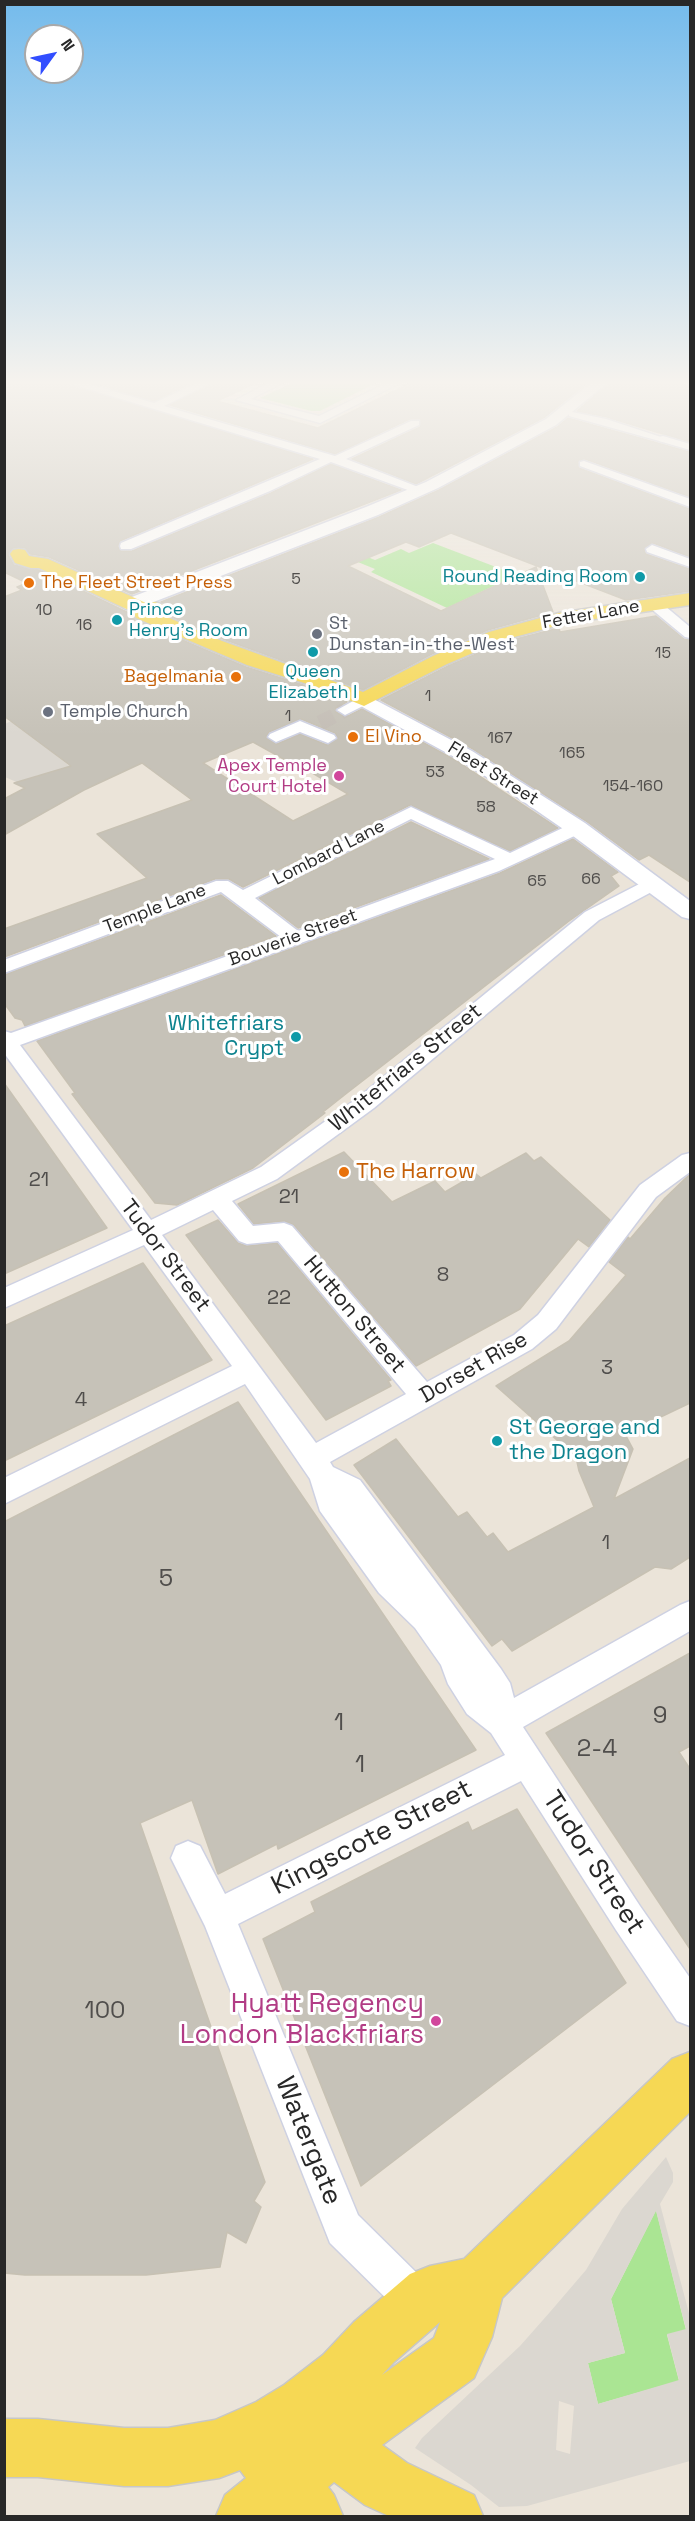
<!DOCTYPE html>
<html>
<head>
<meta charset="utf-8">
<style>
	body { margin:0 }
	#map { position:relative; width:695px; height:2521px; overflow:hidden; background:#ebe4d9; font-family:"Space Grotesk",sans-serif }
	canvas { display:block }
	.frame { position:absolute; inset:0; border:6px solid #282828; pointer-events:none }
	.north { position:absolute; left:24px; top:24px; width:60px; height:60px; box-sizing:border-box; background:#fff; border:2px solid #a9a9a9; border-radius:50%; rotate:57deg; font-size:16px; font-weight:700; line-height:24px; text-align:center; color:#282828 }
	.north::after { content:''; display:block; margin:auto; width:21px; height:27px; background:#324eff; clip-path:polygon(50% 0,100% 100%,50% 72%,0 100%) }
</style>
</head>
<body>
<div id="map">
<canvas width="695" height="2521"></canvas>
<div class="frame"></div>
<div class="north">N</div>
</div>
<script>
const g = document.querySelector('canvas').getContext('2d');
g.lineJoin = 'round';
function fillPath(path, color) { g.fillStyle = color; g.fill(path, 'evenodd'); }
const poly = rows => new Path2D(rows.map(r => 'M' + r).join(''));
function trace(path, color, width, dash) { g.strokeStyle = color; g.lineWidth = width; g.lineCap = dash ? 'butt' : 'round'; g.setLineDash(dash || []); g.stroke(path); }
function drawText(font, color, halo, rows, align = 'center') {
  g.font = font + ' "Space Grotesk",sans-serif'; g.lineWidth = 6; g.setLineDash([]); g.textBaseline = 'middle'; g.strokeStyle = halo; g.fillStyle = color; for (const [text, x, y, turn = 0] of rows) {
    g.save(); g.translate(x, y); g.rotate((+turn || 0) * Math.PI / 180); g.textAlign = isNaN(turn) ? turn : align; if (halo) g.strokeText(text, 0, 0); g.fillText(text, 0, 0); g.restore();
  }
}
fillPath(poly([
	[292,383,376,383,320,411,311,411,260,398],
	[322,539,375,560,401,549,409,553,433,543,517,575,447,608,371,572,375,569,311,543],
	[656,2210,686,2330,667,2335,679,2381,598,2404,588,2363,625,2353,611,2299]
]), '#aae593');
fillPath(poly([
	[11,721,47,748,72,768,48,781,38,775,21,784,5,777,5,724],
	[666,2157,673,2173,673,2182,660,2204,690,2317,690,2461,527,2506,499,2507,471,2485,415,2448,422,2438,520,2346,550,2312,586,2270,622,2209],
	[656,2211,686,2329,667,2334,679,2380,598,2404,588,2363,625,2353,611,2299],
	[559,2401,574,2406,570,2454,556,2450]
]), '#dbd7d0');
const building = poly([
	[4,383,66,383,313,459,120,541,118,547,121,551,132,551,271,493,331,464,401,490,132,594,49,557,30,554,25,548,13,548,8,555,14,565,39,570,131,614,135,620,246,667,316,689,347,702,336,708,336,712,346,717,362,709,457,761,558,828,510,851,410,805,243,887,229,879,215,879,4,957,4,929,147,878,97,834,192,800,142,763,84,790,4,835,4,799,25,788,14,783,71,766,4,716,4,597,22,590,17,587,27,583,4,572,4,383],
	[301,719,335,733,338,738,327,745,300,734,277,744,266,737,269,732,301,719],
	[253,742,289,762,292,761,348,794,293,821,203,763,253,742],
	[94,383,191,383,154,401,94,383],
	[213,383,256,383,217,401,318,428,411,383,587,383,545,417,416,484,352,459,420,427,421,419,410,419,335,454,170,405,213,383],
	[609,383,675,383,690,386,690,442,606,417,577,411,609,383],
	[568,418,690,452,690,497,585,459,578,462,579,468,690,509,690,557,653,543,644,550,646,554,690,569,690,591,626,600,451,533,419,547,406,542,348,566,441,611,536,567,553,612,488,630,432,654,363,690,223,639,172,617,176,611,172,606,161,602,379,517,439,490,557,427,568,418],
	[656,616,684,639,690,640,690,882,649,855,639,860,586,821,473,749,381,700,448,666,504,642,559,628,560,632,656,616],
	[411,822,489,859,298,928,259,898,411,822],
	[573,839,618,872,611,876,619,886,569,921,347,1093,323,1112,325,1113,253,1168,177,1205,155,1203,72,1094,75,1093,37,1041,500,873,573,839],
	[221,895,276,936,25,1026,22,1020,15,1018,4,1003,4,975,221,895],
	[4,1083,107,1228,4,1274,4,1083],
	[344,1152,392,1202,435,1181,445,1192,476,1174,481,1178,526,1153,534,1161,541,1157,610,1220,589,1247,578,1239,520,1309,416,1366,294,1225,284,1221,254,1224,238,1204,344,1152],
	[690,1174,690,1403,625,1434,633,1449,614,1499,690,1458,690,1557,671,1569,655,1567,512,1651,502,1639,492,1646,354,1465,396,1439,458,1517,467,1512,487,1537,493,1533,508,1552,594,1507,579,1471,576,1457,496,1386,569,1341,626,1275,609,1262,628,1237,630,1239,665,1198,690,1174],
	[218,1220,238,1243,247,1246,277,1243,391,1380,388,1381,391,1386,326,1420,186,1235,218,1220],
	[143,1263,212,1360,4,1461,4,1326,143,1263],
	[238,1402,476,1750,278,1849,277,1844,218,1874,192,1800,140,1823,265,2182,254,2201,261,2207,246,2243,227,2232,220,2267,146,2275,25,2275,4,2273,4,1522,238,1402],
	[690,1653,690,1746,679,1752,690,1769,690,1949,546,1733,690,1653],
	[517,1809,626,1983,361,2186,263,1939,315,1912,311,1902,468,1822,472,1831,517,1809]
]);
fillPath(building, '#c6c2b8');
trace(building, '#c7c1b3', 1.5);
trace(poly([
	[320,723,345,710]
]), '#c4beb6', 15, [15, 8]);
const pedestrian = poly([
	[572,412,606,419,667,439,663,442,569,416,569,412,572,412]
]);
const minor = poly([
	[68,383,85,383,154,403,197,383,211,383,164,406,335,456,411,421,419,421,419,425,346,459,426,490,424,493,416,493,331,462,270,491,131,549,121,549,120,546,121,543,320,459,68,383],
	[268,383,282,383,251,399,319,416,387,383,400,383,320,423,236,400,268,383],
	[663,436,690,444,690,450,659,441,659,437,663,436],
	[584,461,690,499,690,507,580,466,580,462,584,461],
	[652,545,690,559,690,567,647,552,646,549,652,545],
	[654,600,659,601,690,627,690,638,685,637,649,607,647,604,654,600],
	[364,695,369,697,372,700,369,703,345,715,337,710,364,695],
	[300,721,334,735,336,738,328,743,300,732,276,742,268,737,270,734,300,721],
	[411,807,510,853,571,824,577,823,583,824,586,828,583,832,499,871,20,1045,151,1220,261,1167,358,1098,585,912,647,880,653,879,659,880,662,884,659,888,599,920,374,1108,277,1179,232,1201,253,1226,284,1223,292,1226,427,1382,514,1335,538,1315,640,1185,682,1155,690,1153,690,1172,656,1197,556,1329,532,1349,330,1462,333,1467,360,1480,501,1669,510,1683,514,1698,680,1605,690,1601,690,1631,523,1727,640,1906,690,1978,690,2026,677,2021,616,1930,521,1781,238,1924,358,2215,432,2288,438,2302,432,2316,418,2322,404,2316,330,2243,205,1926,171,1858,176,1846,188,1841,200,1846,225,1894,505,1755,491,1733,467,1714,448,1684,441,1665,415,1628,379,1593,320,1511,310,1479,245,1384,4,1504,4,1478,232,1366,144,1245,4,1308,4,1288,133,1230,4,1053,4,1031,11,1033,281,937,221,892,4,973,4,960,216,881,228,881,243,890,411,807],
	[411,819,495,859,298,931,255,898,411,819],
	[213,1210,239,1241,247,1244,278,1241,406,1394,316,1443,162,1235,213,1210]
]);
const tertiary = poly([
	[364,694,472,751,585,823,690,901,690,919,682,917,569,833,501,786,458,759,357,704,354,700,357,696,364,694]
]);
const secondary = poly([
	[591,383,607,383,556,425,438,488,378,515,138,608,131,610,124,608,122,604,124,600,366,507,426,482,546,419,591,383]
]);
const primary = poly([
	[19,549,25,550,29,556,48,559,146,603,155,602,171,608,174,612,167,617,222,641,363,692,433,656,489,632,559,613,690,593,690,605,567,623,503,640,447,664,364,706,317,687,247,665,136,618,133,612,39,568,31,568,15,563,10,554,13,550,19,549],
	[690,2052,690,2112,502,2298,492,2337,474,2378,382,2445,407,2463,474,2495,483,2516,389,2516,365,2505,334,2482,328,2487,334,2495,343,2516,216,2516,225,2495,246,2478,240,2470,219,2478,168,2486,124,2486,38,2477,4,2477,4,2419,38,2419,124,2428,168,2428,215,2420,256,2402,284,2385,323,2355,354,2322,410,2274,430,2266,464,2259,672,2059,690,2052],
	[440,2322,434,2338,382,2375,394,2362,440,2322]
]);
trace(pedestrian, '#ced1e2', 3);
trace(minor, '#ced1e2', 3);
trace(tertiary, '#ced1e2', 3);
trace(secondary, '#ced1e2', 3);
trace(primary, '#c7c7c7', 3);
fillPath(pedestrian, '#fff');
fillPath(minor, '#fff');
fillPath(tertiary, '#fff');
fillPath(secondary, '#fff');
fillPath(primary, '#f6d854');
const sky = g.createLinearGradient(0, 0, 0, 736);
sky.addColorStop(0, '#74bbec');
sky.addColorStop(0.52, '#f6f3ee');
sky.addColorStop(1, '#f6f3ee00');
g.fillStyle = sky;
g.fillRect(0, 0, 695, 736);
for (const [x, y, r, color] of [
	[640,577,6,"#0f9aa8"],
	[29,583,6,"#e8710a"],
	[117,620,6,"#0f9aa8"],
	[317,634,6,"#6b7280"],
	[313,652,6,"#0f9aa8"],
	[236,677,6,"#e8710a"],
	[48,712,6,"#6b7280"],
	[353,737,6,"#e8710a"],
	[339,776,6,"#d1479c"],
	[296,1037,6,"#0f9aa8"],
	[344,1172,6,"#e8710a"],
	[497,1441,6,"#0f9aa8"],
	[436,2021,6,"#d1479c"]
]) { const dot = new Path2D(); dot.arc(x, y, r, 0, 2 * Math.PI); g.fillStyle = color; g.fill(dot); trace(dot, '#fff', 2); }
drawText('16px', '#504e4c', null, [
	["5",296,580],
	["10",44,611],
	["16",84,626],
	["15",663,654],
	["1",428,697],
	["1",288,717],
	["167",500,739],
	["165",572,754],
	["53",435,773],
	["154-160",633,787],
	["58",486,808],
	["66",591,880],
	["65",537,882]
]);
drawText('18px', '#0d838f', '#fff', [
	["Round Reading Room",628,577],
	["Prince",129,610,"left"],
	["Henry's Room",129,631,"left"],
	["Queen",313,672,"center"],
	["Elizabeth I",313,693,"center"]
], 'right');
drawText('18px', '#c56008', '#fff', [
	["The Fleet Street Press",41,583],
	["Bagelmania",224,677,"right"],
	["El Vino",365,737]
], 'left');
drawText('18px', '#282828', '#fff', [
	["Fetter Lane",591,615,-10],
	["Fleet Street",493,774,32],
	["Lombard Lane",329,853,-27],
	["Temple Lane",155,909,-21],
	["Bouverie Street",293,938,-20]
]);
drawText('18px', '#5b616d', '#fff', [
	["St",329,624],
	["Dunstan-in-the-West",329,645],
	["Temple Church",60,712]
], 'left');
drawText('18px', '#b23c85', '#fff', [
	["Apex Temple",327,766],
	["Court Hotel",327,787]
], 'right');
drawText('20px', '#504e4c', null, [
	["21",39,1181],
	["21",289,1198],
	["8",443,1276],
	["22",279,1299],
	["3",607,1369],
	["4",81,1401],
	["1",606,1544]
]);
drawText('22px', '#0d838f', '#fff', [
	["Whitefriars",284,1024],
	["Crypt",284,1049],
	["St George and",509,1428,"left"],
	["the Dragon",509,1453,"left"]
], 'right');
drawText('22px', '#282828', '#fff', [
	["Whitefriars Street",406,1068,-39],
	["Tudor Street",165,1256,53],
	["Hutton Street",354,1315,50],
	["Dorset Rise",474,1368,-30]
]);
drawText('22px', '#c56008', '#fff', [
	["The Harrow",356,1172]
], 'left');
drawText('24px', '#504e4c', null, [
	["5",166,1579],
	["9",660,1716],
	["1",339,1723],
	["2-4",597,1749],
	["1",360,1765],
	["100",105,2011]
]);
drawText('27px', '#282828', '#fff', [
	["Kingscote Street",372,1838,-27],
	["Tudor Street",593,1863,57],
	["Watergate",308,2141,68]
]);
drawText('27px', '#b23c85', '#fff', [
	["Hyatt Regency",424,2005],
	["London Blackfriars",424,2036]
], 'right');
</script>
</body>
</html>
